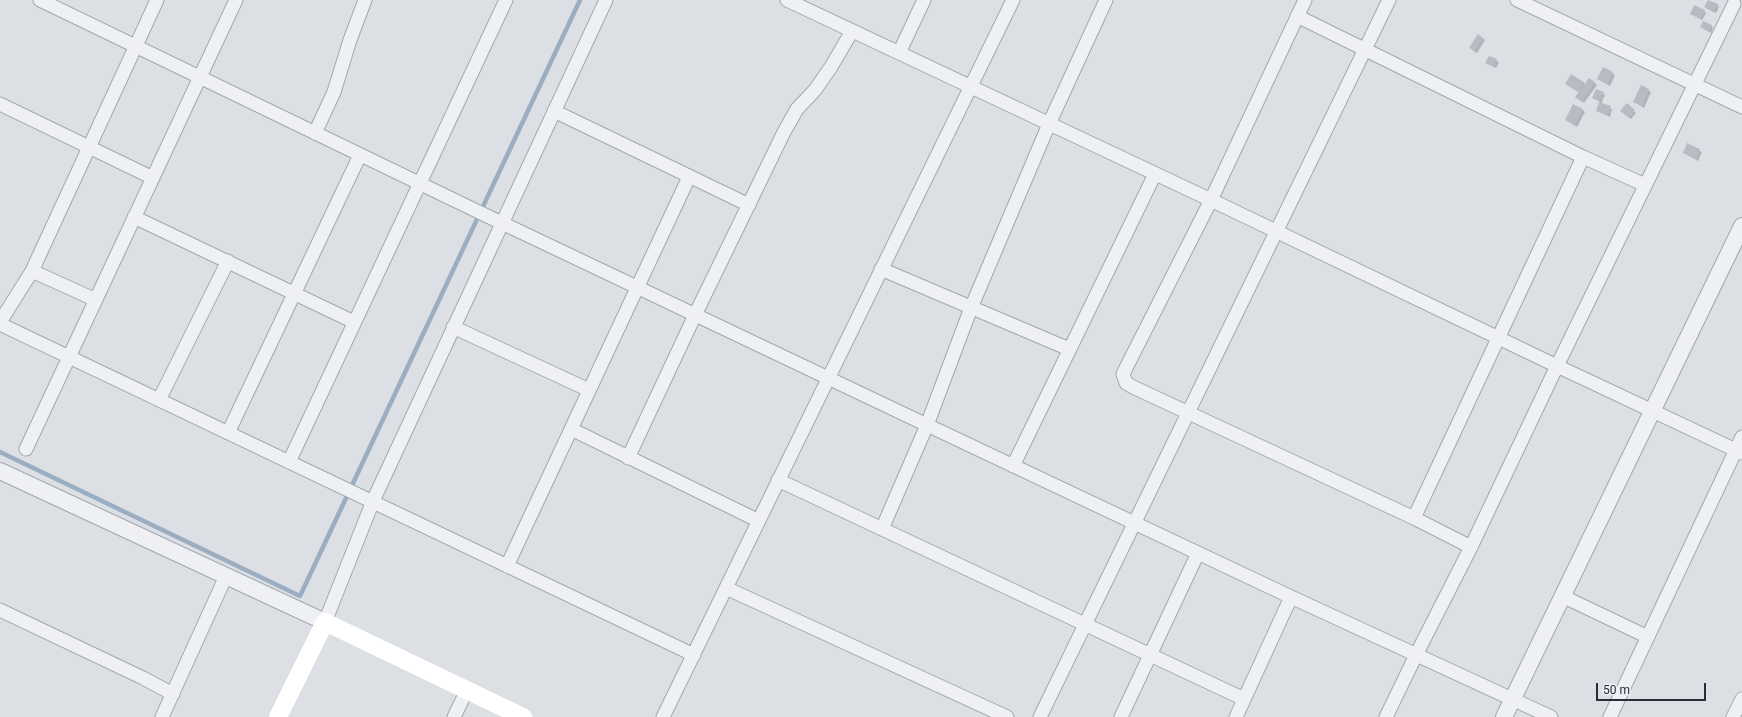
<!DOCTYPE html>
<html>
<head>
<meta charset="utf-8">
<style>
	body { margin:0 }
	#map { position:relative; width:1742px; height:717px; overflow:hidden; background:#dce0e5; font-family:Roboto,sans-serif }
	canvas { display:block }
	.scale { position:absolute; left:1596px; top:683px; width:110px; height:18px; box-sizing:border-box; border:2px solid #282e39; border-top:0; padding-left:5px; font-size:12px; line-height:14px; white-space:nowrap; color:#282e39; -webkit-text-stroke:3px #ebeef3; paint-order:stroke }
</style>
</head>
<body>
<div id="map">
<canvas width="1742" height="717"></canvas>
<div class="scale">50 m</div>
</div>
<script>
const g = document.querySelector('canvas').getContext('2d');
g.lineJoin = 'round';
function fillPath(path, color) { g.fillStyle = color; g.fill(path, 'evenodd'); }
const poly = rows => new Path2D(rows.map(r => 'M' + r).join(''));
function trace(path, color, width, dash) { g.strokeStyle = color; g.lineWidth = width; g.lineCap = dash ? 'butt' : 'round'; g.setLineDash(dash || []); g.stroke(path); }
fillPath(poly([
	[1717,4,1719,7,1716,13,1705,7],
	[1704,11,1706,13,1702,20,1691,14],
	[1711,26,1713,28,1711,33,1701,27],
	[1478,35,1485,40,1477,53,1472,50],
	[1490,57,1499,62,1496,68,1487,63],
	[1603,68,1615,75,1610,86,1598,79],
	[1584,83,1585,85,1595,83,1597,85,1584,103,1579,99,1580,93,1566,84],
	[1641,86,1651,92,1644,108,1634,102],
	[1603,93,1605,95,1601,104,1612,109,1610,117,1597,111,1600,102,1593,97],
	[1627,105,1636,113,1631,119,1624,113],
	[1583,110,1585,112,1577,127,1566,120],
	[1687,145,1702,152,1698,161,1684,153]
]), '#0003');
trace(poly([
	[0,452,300,596,580,0]
]), '#9baec1', 4.5);
fillPath(poly([
	[1708,0,1718,4,1713,12,1704,7],
	[1694,5,1705,10,1700,19,1690,14],
	[1703,21,1712,25,1709,32,1700,27],
	[1478,34,1483,38,1475,51,1469,48],
	[1489,56,1497,59,1494,67,1485,63],
	[1603,67,1613,72,1607,84,1597,79],
	[1571,74,1584,82,1578,92,1565,84],
	[1589,78,1595,82,1582,102,1575,97],
	[1641,85,1649,89,1642,106,1633,102],
	[1596,89,1604,92,1599,101,1592,98],
	[1599,102,1611,106,1608,115,1596,111],
	[1627,103,1635,110,1629,118,1620,111],
	[1573,104,1583,109,1575,125,1565,120],
	[1687,143,1700,149,1696,159,1683,153]
]), '#b7bcc4');
const minor = poly([
	[40,0,483,214,927,425,1291,597,1551,717],
	[787,0,1211,200,1557,366,1742,453],
	[1305,0,1211,200,1123,374,1126,383,1133,387,1414,518,1471,547],
	[1517,0,1742,107],
	[1297,16,1583,157,1645,185],
	[899,53,924,0],
	[0,104,153,178],
	[554,111,749,205],
	[315,133,334,92,350,40,365,0],
	[134,217,354,322],
	[881,269,1069,349],
	[32,271,96,300],
	[0,322,32,271,157,0],
	[0,324,694,655],
	[453,327,589,390],
	[159,400,228,261],
	[571,429,759,521],
	[228,433,360,155],
	[26,449,236,0],
	[628,458,695,315,784,132,797,109,815,90,831,67,852,31],
	[289,462,506,0],
	[1013,466,1155,174],
	[778,480,1244,699],
	[1414,518,1583,157],
	[882,529,927,425,971,308,1049,124,1106,0],
	[507,566,689,177],
	[726,588,1007,717],
	[1562,596,1648,637],
	[0,610,143,678,173,694],
	[325,622,373,501,606,0],
	[162,717,226,576],
	[454,717,467,690],
	[663,717,1013,0],
	[1040,717,1389,0],
	[1121,717,1198,553],
	[1236,717,1291,597],
	[1386,717,1416,655,1471,547,1557,366,1734,4],
	[1610,717,1742,437],
	[1733,717,1742,699]
]);
const tertiary = poly([
	[0,471,325,622],
	[1504,717,1742,226]
]);
trace(minor, '#a2a7ae', 15);
trace(tertiary, '#a2a7ae', 18);
trace(minor, '#eef0f3', 13);
trace(tertiary, '#eef0f3', 16);
trace(poly([
	[278,717,325,622,523,717]
]), '#fff', 18);
</script>
</body>
</html>
